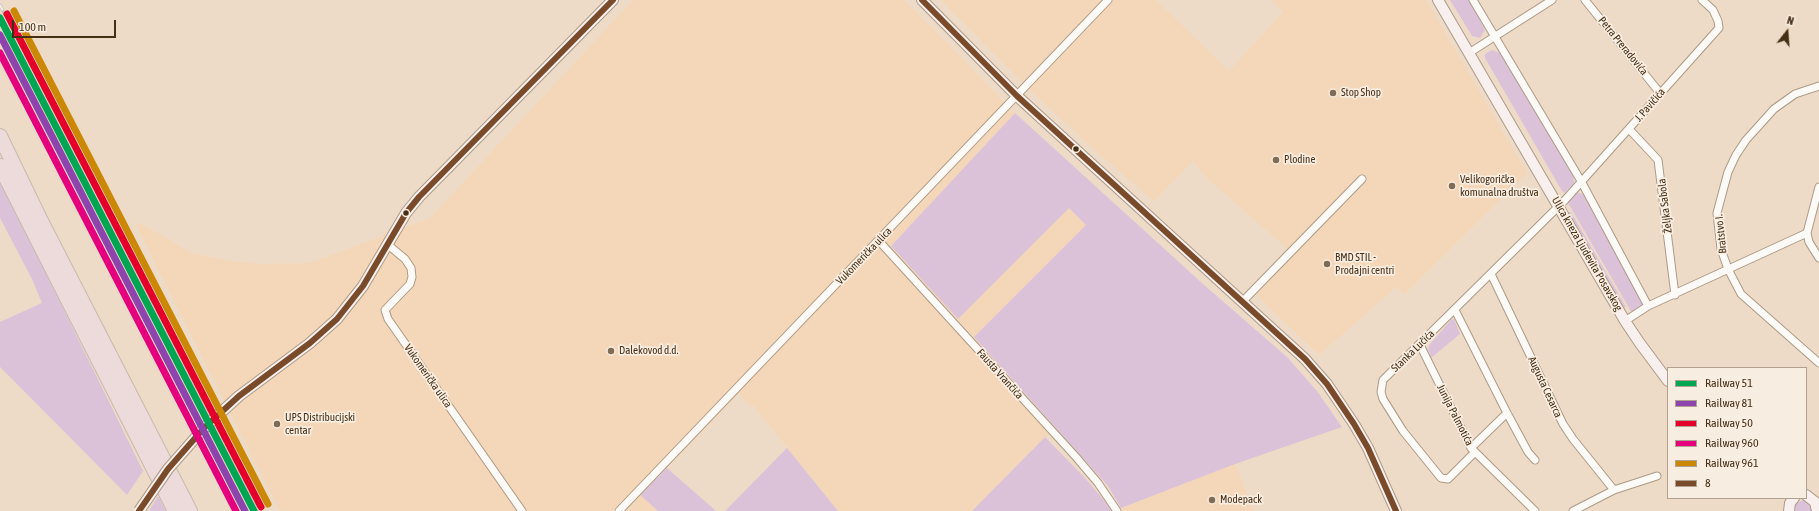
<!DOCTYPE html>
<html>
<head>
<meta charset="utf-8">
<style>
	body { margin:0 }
	#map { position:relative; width:1819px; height:511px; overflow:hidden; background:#eedbc7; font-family:"Asap Condensed",sans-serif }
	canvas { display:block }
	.legend { position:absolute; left:1667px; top:367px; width:140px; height:132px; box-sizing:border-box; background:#f8ede1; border:1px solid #b0a190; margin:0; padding:5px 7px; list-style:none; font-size:12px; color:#453016 }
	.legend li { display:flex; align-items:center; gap:8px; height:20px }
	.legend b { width:20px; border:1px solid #b0a190 }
	.north { position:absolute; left:1767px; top:12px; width:40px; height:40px; -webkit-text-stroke:3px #f8ede1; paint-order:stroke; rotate:17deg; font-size:11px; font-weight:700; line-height:16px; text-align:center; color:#453016 }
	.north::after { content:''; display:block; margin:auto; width:14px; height:18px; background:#453016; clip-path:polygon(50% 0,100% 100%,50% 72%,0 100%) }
	.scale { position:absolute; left:12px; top:20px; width:104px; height:18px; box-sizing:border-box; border:2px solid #453016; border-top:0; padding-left:5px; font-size:12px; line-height:14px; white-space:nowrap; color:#453016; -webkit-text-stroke:3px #f8ede1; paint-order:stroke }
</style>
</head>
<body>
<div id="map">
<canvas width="1819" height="511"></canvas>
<ul class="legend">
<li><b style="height:5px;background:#00a651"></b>Railway 51</li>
<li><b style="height:5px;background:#8e44ad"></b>Railway 81</li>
<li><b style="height:5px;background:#e4002b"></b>Railway 50</li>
<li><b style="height:5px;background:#e5007d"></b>Railway 960</li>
<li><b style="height:5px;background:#ca8806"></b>Railway 961</li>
<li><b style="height:5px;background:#7a4b2a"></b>8</li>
</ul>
<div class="north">N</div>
<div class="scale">100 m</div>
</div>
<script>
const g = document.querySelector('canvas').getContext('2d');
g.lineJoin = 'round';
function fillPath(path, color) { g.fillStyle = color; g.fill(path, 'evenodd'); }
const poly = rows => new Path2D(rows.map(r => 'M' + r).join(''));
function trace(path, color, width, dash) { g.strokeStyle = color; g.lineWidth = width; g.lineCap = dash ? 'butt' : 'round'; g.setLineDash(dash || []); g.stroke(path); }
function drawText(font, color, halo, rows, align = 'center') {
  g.font = font + ' "Asap Condensed",sans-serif'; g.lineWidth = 3.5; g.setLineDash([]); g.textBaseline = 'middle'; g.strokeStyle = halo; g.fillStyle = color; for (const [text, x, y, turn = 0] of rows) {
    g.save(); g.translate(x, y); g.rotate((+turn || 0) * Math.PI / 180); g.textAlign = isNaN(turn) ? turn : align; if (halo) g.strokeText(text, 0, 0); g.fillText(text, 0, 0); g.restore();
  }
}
fillPath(poly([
	[633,0,904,0,944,40,1015,113,891,246,958,319,1069,208,1086,225,974,337,1056,427,972,511,838,511,752,404,750,406,739,394,640,495,658,511,280,511,136,225,140,223,192,253,231,261,262,264,310,263,430,218],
	[941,0,1156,0,1229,71,1283,12,1271,0,1426,0,1527,173,1405,294,1396,287,1319,355,1256,295,1294,255,1207,178,1193,161,1154,201,1096,151,1034,94],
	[1235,464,1254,511,1122,511,1121,508]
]), '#f4d7b8');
fillPath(poly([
	[1450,0,1469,0,1485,30,1480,38,1472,36],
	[1492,50,1500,53,1503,57,1573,175,1574,183,1565,193,1562,191,1485,58,1485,54],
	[1015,113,1203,284,1287,357,1317,391,1342,427,1235,464,1121,508,1108,486,974,337,1086,225,1069,208,958,319,891,246],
	[0,180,143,471,127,495,0,367,0,322,42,303,32,279,0,218],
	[1577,192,1585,195,1643,301,1642,306,1632,313,1567,201],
	[1569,212,1571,212,1626,307,1623,308,1568,213],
	[1452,319,1454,319,1460,334,1431,358,1428,349,1430,344],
	[1045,437,1086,479,1107,504,1111,511,972,511],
	[787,448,838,511,725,511],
	[667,468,716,511,658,511,640,495],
	[158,496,166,511,149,511],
	[1803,500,1809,503,1812,511,1794,511,1796,504]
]), '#dcc2d9');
const street = poly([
	[1473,0,1581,181,1648,306],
	[1585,0,1660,93],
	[1469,53,1552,0],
	[1819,86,1795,94,1774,109,1746,140,1736,155,1728,172,1717,213,1721,249,1728,269,1741,294,1819,363],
	[1629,129,1658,160,1675,295],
	[1819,187,1807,233,1809,242,1819,258],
	[879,241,1076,457,1098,483,1117,511],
	[387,244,405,259,411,268,412,277,410,284,385,310,388,319,522,511],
	[1491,274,1563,424,1573,439,1614,490],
	[1243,301,1362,179],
	[1455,310,1507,413,1528,452,1535,460],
	[1625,321,1648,306,1807,233],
	[1420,345,1471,448,1535,511],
	[1471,448,1507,413],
	[1475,452,1448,479,1441,478,1403,431,1383,399,1381,392,1383,380,1565,200,1719,28,1718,21,1713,10,1702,0],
	[619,511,1108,0],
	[1573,511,1614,490,1657,476]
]);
const secondary = poly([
	[922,0,1017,96,1305,359,1327,384,1354,424,1368,448,1396,511],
	[1438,0,1625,321,1639,342,1668,381],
	[337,319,363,286,406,213,419,197,613,0],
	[1806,495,1815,502,1817,511],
	[1789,511,1790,503,1794,498]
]);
const highway = poly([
	[0,136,41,221,190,511],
	[0,166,175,511]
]);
trace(street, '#ac9a85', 9);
trace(secondary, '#ac9a85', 12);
trace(highway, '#c5baac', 16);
trace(street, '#fcfaf7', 7);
trace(secondary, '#f8f0ee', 10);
trace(highway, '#eddadb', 14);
const rail = poly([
	[0,5,260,511]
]);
trace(rail, '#cac4be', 3.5);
trace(rail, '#f8ede1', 2, [6]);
const secondaryBridge = poly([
	[139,511,168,469,204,428,239,396,310,343,337,319]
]);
trace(secondaryBridge, '#ac9a85', 12, []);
trace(secondaryBridge, '#f8f0ee', 10);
trace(poly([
	[922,0,1017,96,1305,359,1327,384,1354,424,1368,448,1396,511],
	[139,511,168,469,204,428,239,396,310,343,337,319,363,286,406,213,419,197,613,0]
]), '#7a4b2a', 6);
trace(poly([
	[0,18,254,511]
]), '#00a651', 7);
trace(poly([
	[0,35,245,511]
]), '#8e44ad', 7);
trace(poly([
	[7,14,261,507]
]), '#e4002b', 7);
trace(poly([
	[0,53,236,511]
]), '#e5007d', 7);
trace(poly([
	[14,11,268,504]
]), '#ca8806', 7);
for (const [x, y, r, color] of [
	[1333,93,4,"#806c54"],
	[1076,149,3.5,"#453016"],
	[1276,160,4,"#806c54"],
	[1452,186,4,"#806c54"],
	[406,213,3.5,"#453016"],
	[1327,264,4,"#806c54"],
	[611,351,4,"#806c54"],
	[277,424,4,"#806c54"],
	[1212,500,4,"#806c54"]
]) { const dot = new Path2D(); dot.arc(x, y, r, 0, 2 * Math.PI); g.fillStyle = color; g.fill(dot); trace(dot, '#f8ede1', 1.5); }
drawText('11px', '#453016', '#f8ede1', [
	["Petra Preradovića",1623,46,51],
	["J. Pavičića",1650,105,-49],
	["Željka Sabola",1665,206,-97],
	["Bratstvo I.",1721,234,-96],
	["Ulica kneza Ljudevita Posavskog",1587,254,60],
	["Vukomerička ulica",864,256,-46],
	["Stanka Lučića",1413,351,-44],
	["Fausta Vrančića",1000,374,48],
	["Vukomerička ulica",428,376,55],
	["Augusta Cesarca",1545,387,65],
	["Junija Palmotića",1455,415,63]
]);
drawText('11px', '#453016', '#f8ede1', [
	["Stop Shop",1341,93],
	["Plodine",1284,160],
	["Velikogorička",1460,180],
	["komunalna društva",1460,193],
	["BMD STIL -",1335,258],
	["Prodajni centri",1335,271],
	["Dalekovod d.d.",619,351],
	["UPS Distribucijski",285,418],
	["centar",285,431],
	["Modepack",1220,500]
], 'left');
</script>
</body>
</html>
